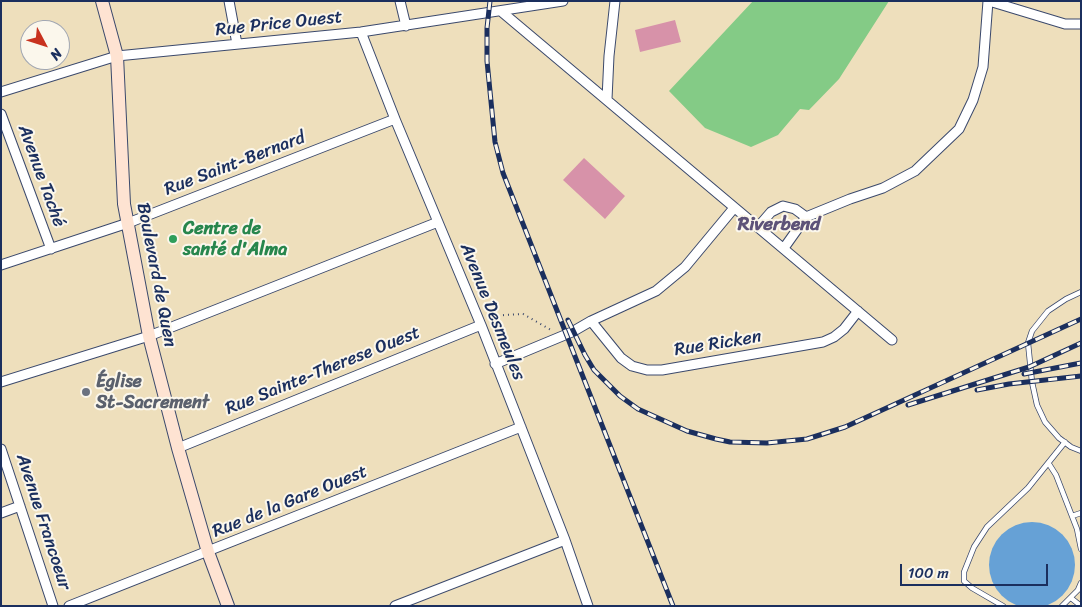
<!DOCTYPE html>
<html>
<head>
<meta charset="utf-8">
<style>
	body { margin:0 }
	#map { position:relative; width:1082px; height:607px; overflow:hidden; background:#eedfbc; font-family:Sriracha,sans-serif }
	canvas { display:block }
	.frame { position:absolute; inset:0; border:2px solid #1b2f5e; pointer-events:none }
	.north { position:absolute; left:20px; top:20px; width:50px; height:50px; box-sizing:border-box; background:#fbf7ec; border:1px solid #a1a7b3; border-radius:50%; rotate:130deg; font-size:14px; font-weight:700; line-height:20px; text-align:center; color:#1b2f5e }
	.north::after { content:''; display:block; margin:auto; width:18px; height:22px; background:#c8321e; clip-path:polygon(50% 0,100% 100%,50% 72%,0 100%) }
	.scale { position:absolute; left:900px; top:564px; width:148px; height:22px; box-sizing:border-box; border:2px solid #1b2f5e; border-top:0; padding-left:6px; font-size:15px; line-height:18px; white-space:nowrap; color:#1b2f5e; -webkit-text-stroke:4px #fbf7ec; paint-order:stroke }
</style>
</head>
<body>
<div id="map">
<canvas width="1082" height="607"></canvas>
<div class="frame"></div>
<div class="north">N</div>
<div class="scale">100 m</div>
</div>
<script>
const g = document.querySelector('canvas').getContext('2d');
g.lineJoin = 'round';
function fillPath(path, color) { g.fillStyle = color; g.fill(path, 'evenodd'); }
const poly = rows => new Path2D(rows.map(r => 'M' + r).join(''));
function trace(path, color, width, dash) { g.strokeStyle = color; g.lineWidth = width; g.lineCap = dash ? 'butt' : 'round'; g.setLineDash(dash || []); g.stroke(path); }
function drawText(font, color, halo, rows, align = 'center') {
  g.font = font + ' Sriracha,sans-serif'; g.lineWidth = 4; g.setLineDash([]); g.textBaseline = 'middle'; g.strokeStyle = halo; g.fillStyle = color; for (const [text, x, y, turn = 0] of rows) {
    g.save(); g.translate(x, y); g.rotate((+turn || 0) * Math.PI / 180); g.textAlign = isNaN(turn) ? turn : align; if (halo) g.strokeText(text, 0, 0); g.fillText(text, 0, 0); g.restore();
  }
}
fillPath(poly([
	[753,1,889,1,839,79,809,110,800,109,778,135,751,147,705,128,669,91]
]), '#84cb86');
fillPath(poly([
	'989 565a43 43 0 1 1 86 0a43 43 0 1 1-86 0Z'
]), '#66a1d6');
fillPath(poly([
	[675,20,681,42,640,52,635,30],
	[584,158,625,196,605,219,563,180]
]), '#d792a9');
const lane = poly([
	[1081,292,1066,299,1048,311,1032,331,1028,343,1032,382,1037,405,1045,422,1059,438,1071,447,1081,451],
	[1049,464,1056,475,1077,529,1081,549],
	[1072,516,1081,513],
	[1071,598,1081,606],
	[1003,606,972,588,964,581,964,572,974,547,987,527,1028,488,1065,442],
	[1062,606,1078,590,1081,583]
]);
const street = poly([
	[229,1,237,44],
	[400,1,406,26],
	[989,1,1065,24,1081,24],
	[502,12,892,340],
	[361,32,395,119,481,325,565,540,588,606],
	[1,92,117,56,361,32,563,1],
	[607,99,609,56,615,1],
	[1,114,51,249],
	[758,227,771,212,783,206,795,209,806,217],
	[784,248,806,217,850,199,883,188,915,171,959,129,973,100,983,67,988,1],
	[1,265,128,223,395,119],
	[591,321,621,358,632,366,647,370,662,370,823,342,834,337,844,329,858,311],
	[495,364,572,332,591,321,656,291,685,267,734,208],
	[1,382,149,336,438,222],
	[178,448,481,325],
	[1,449,53,606],
	[1,513,20,506],
	[69,606,521,427],
	[395,606,565,540]
]);
const secondary = poly([
	[102,1,117,56,124,204,149,336,178,448,208,552,228,606]
]);
trace(lane, '#3b496c', 6);
trace(street, '#3b496c', 11);
trace(secondary, '#3b496c', 14);
trace(poly([
	[488,316,523,314,551,330]
]), '#3b496c', 2, [1, 4]);
trace(lane, '#fff', 4.5);
trace(street, '#fff', 9);
trace(secondary, '#fee3d2', 12);
const rail = poly([
	[490,1,487,28,487,61,495,142,503,173,673,606],
	[568,320,585,355,594,370,620,396,638,409,687,431,716,439,730,442,767,443,807,439,845,427,1081,319],
	[1024,374,1081,363],
	[977,390,1009,384,1081,376],
	[908,405,1029,367,1081,343]
]);
trace(rail, '#1b2f5e', 5);
trace(rail, '#fbf7ec', 3, [9]);
for (const [x, y, r, color] of [
	[173,239,5,"#2e9e5b"],
	[86,392,5,"#6b7280"]
]) { const dot = new Path2D(); dot.arc(x, y, r, 0, 2 * Math.PI); g.fillStyle = color; g.fill(dot); trace(dot, '#fbf7ec', 2); }
drawText('18px', '#1b2f5e', '#fbf7ec', [
	["Rue Price Ouest",279,24,-6],
	["Rue Saint-Bernard",235,164,-21],
	["Avenue Taché",41,176,70],
	["Boulevard de Quen",156,275,79],
	["Avenue Desmeules",492,312,68],
	["Rue Ricken",718,344,-9],
	["Rue Sainte-Therese Ouest",323,371,-22],
	["Rue de la Gare Ouest",290,502,-22],
	["Avenue Francoeur",43,522,72]
]);
drawText('bold 18px', '#27864d', '#fbf7ec', [
	["Centre de",183,229],
	["santé d'Alma",183,250]
], 'left');
drawText('bold 18px', '#5b616d', '#fbf7ec', [
	["Église",96,382],
	["St-Sacrement",96,403]
], 'left');
drawText('bold 19px', '#5d5278', '#fbf7ec', [
	["Riverbend",779,225]
]);
</script>
</body>
</html>
